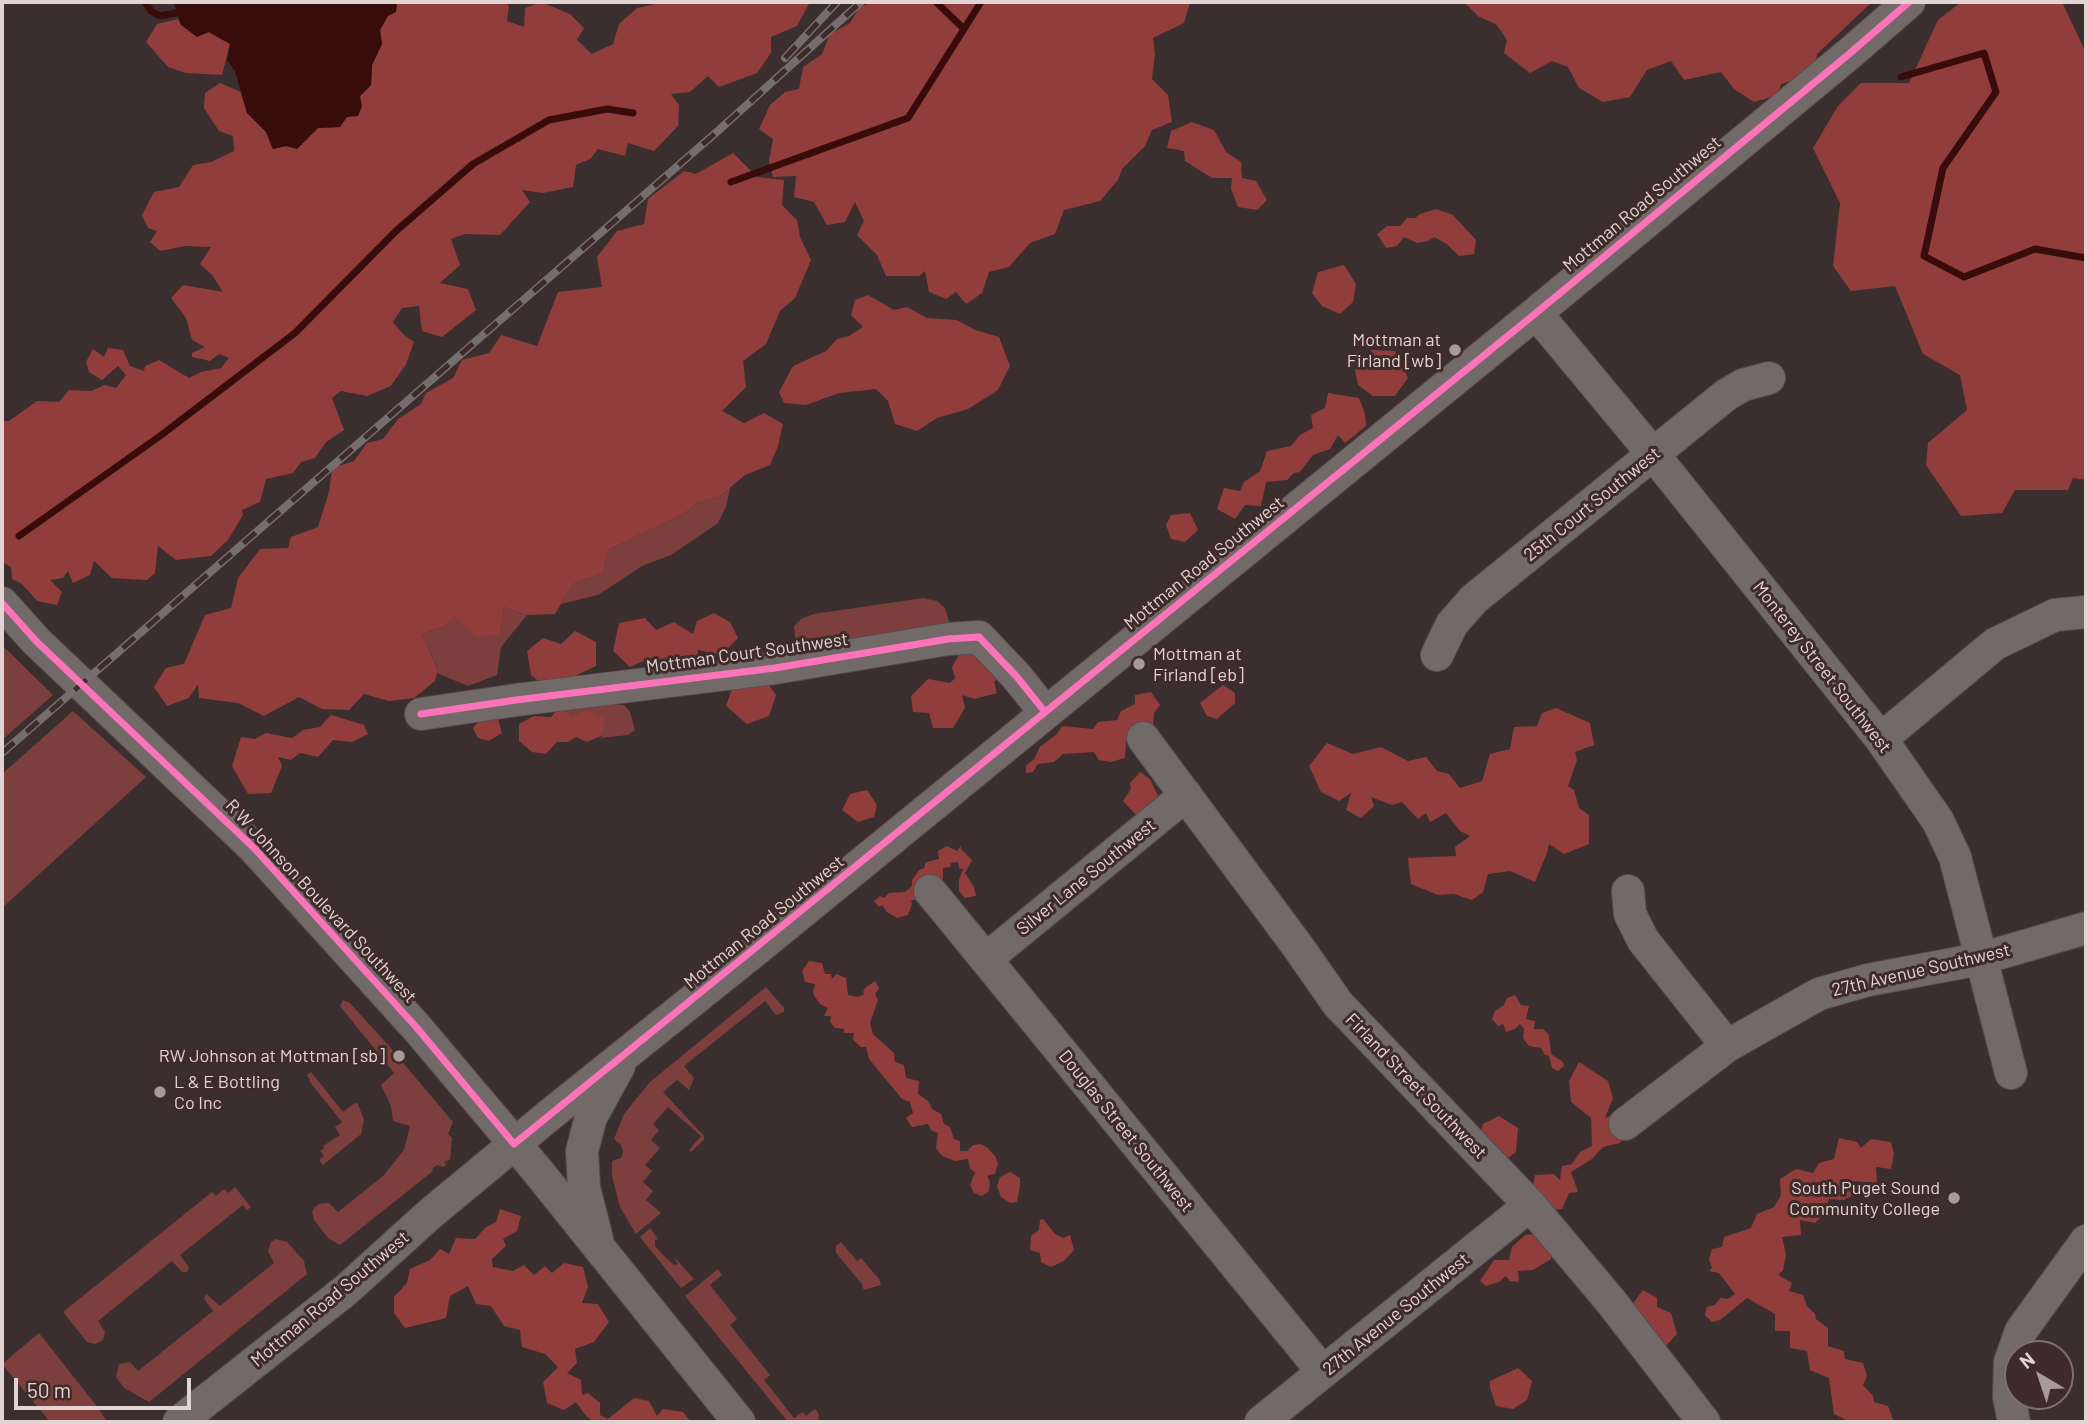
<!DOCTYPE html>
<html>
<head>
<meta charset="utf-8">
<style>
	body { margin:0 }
	#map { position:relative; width:2088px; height:1424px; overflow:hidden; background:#3a2f2e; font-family:Barlow,sans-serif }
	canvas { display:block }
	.frame { position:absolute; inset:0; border:4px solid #e2d4d3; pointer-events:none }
	.north { position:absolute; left:2004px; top:1340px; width:70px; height:70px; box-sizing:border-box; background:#3f2b29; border:2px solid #806f6d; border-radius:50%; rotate:321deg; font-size:19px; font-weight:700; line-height:28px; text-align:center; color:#e2d4d3 }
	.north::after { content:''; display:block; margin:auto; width:24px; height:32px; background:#a79a99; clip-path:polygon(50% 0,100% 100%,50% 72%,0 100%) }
	.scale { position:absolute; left:14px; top:1378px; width:177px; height:32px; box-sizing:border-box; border:4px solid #e2d4d3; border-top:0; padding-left:9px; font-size:21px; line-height:24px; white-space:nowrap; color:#e2d4d3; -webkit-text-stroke:5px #3f2b29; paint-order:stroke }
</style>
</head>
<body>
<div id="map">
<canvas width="2088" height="1424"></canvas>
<div class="frame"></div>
<div class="north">N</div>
<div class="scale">50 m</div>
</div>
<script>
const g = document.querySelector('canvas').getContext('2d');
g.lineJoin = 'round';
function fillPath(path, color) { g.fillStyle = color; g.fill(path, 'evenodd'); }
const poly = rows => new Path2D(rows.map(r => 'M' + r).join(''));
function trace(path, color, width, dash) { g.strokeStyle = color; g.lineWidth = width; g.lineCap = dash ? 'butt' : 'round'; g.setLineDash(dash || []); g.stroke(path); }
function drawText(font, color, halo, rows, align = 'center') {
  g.font = font + ' Barlow,sans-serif'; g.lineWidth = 6; g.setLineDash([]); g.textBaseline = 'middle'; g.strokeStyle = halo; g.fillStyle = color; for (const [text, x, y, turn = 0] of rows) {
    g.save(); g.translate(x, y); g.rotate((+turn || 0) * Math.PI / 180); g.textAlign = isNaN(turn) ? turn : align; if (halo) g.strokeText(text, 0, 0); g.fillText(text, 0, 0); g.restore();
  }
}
fillPath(poly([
	[730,488,726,507,718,523,671,555,642,566,598,595,561,604,573,584,603,573,608,550,683,514,699,502,719,497],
	[923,598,937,601,945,608,949,622,854,641,800,647,795,638,794,626,801,619,814,614],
	[504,607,527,615,501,647,497,675,468,686,437,673,438,669,422,634,443,627,455,617,500,634],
	[2,645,53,695,2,740],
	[613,704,624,705,630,712,635,730,628,735,600,738,603,735,563,711],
	[73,711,146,777,2,908,2,774],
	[766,987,784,1008,784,1012,776,1015,765,1001,684,1066,694,1078,689,1090,677,1080,663,1092,704,1136,704,1140,691,1152,689,1150,701,1136,668,1107,653,1124,659,1130,651,1140,660,1148,645,1165,652,1171,643,1182,653,1191,646,1200,661,1213,636,1234,620,1207,612,1176,612,1161,621,1158,623,1152,621,1145,614,1139,624,1114,650,1082],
	[343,1000,350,1003,388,1045,453,1122,448,1134,452,1138,450,1160,444,1162,446,1165,444,1167,437,1165,432,1169,433,1171,340,1245,329,1239,314,1220,312,1211,315,1207,319,1204,329,1203,338,1212,383,1176,404,1150,410,1126,393,1121,391,1106,381,1085,394,1073,340,1006],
	[311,1072,343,1112,355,1103,358,1104,364,1120,361,1134,323,1165,319,1160,324,1156,320,1151,324,1148,323,1146,340,1135,335,1127,342,1122,309,1081,310,1080,307,1075],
	[235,1187,251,1207,247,1210,243,1205,180,1255,189,1267,187,1272,182,1272,172,1261,98,1321,105,1332,103,1340,95,1344,87,1342,63,1312,212,1192,216,1196,224,1189,228,1193],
	[650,1228,658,1239,655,1240,655,1246,664,1256,674,1265,678,1264,673,1256,694,1279,681,1288,640,1237],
	[276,1239,287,1242,304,1261,307,1274,149,1402,124,1388,116,1377,119,1364,130,1362,138,1371,213,1311,204,1299,206,1294,220,1306,274,1263,268,1251,271,1242],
	[841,1242,857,1261,861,1258,879,1279,881,1285,864,1290,863,1288,862,1284,836,1253,836,1246],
	[718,1269,722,1275,710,1285,737,1319,730,1325,770,1375,764,1380,794,1418,803,1412,806,1416,815,1409,819,1414,818,1422,788,1422,685,1296],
	[39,1333,99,1409,107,1422,50,1422,2,1364]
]), '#7d3f3d');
fillPath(poly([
	[397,2,506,2,509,6,507,21,524,27,525,8,541,2,570,14,584,28,577,40,592,54,613,44,619,24,637,8,664,2,810,2,797,26,771,37,771,53,757,73,719,87,708,76,690,92,671,94,679,105,678,126,654,151,628,143,625,156,598,149,590,159,576,165,573,187,543,193,522,190,530,202,500,235,465,234,451,239,460,265,440,283,468,289,476,310,442,337,422,331,419,306,402,308,393,322,404,335,414,342,406,364,391,386,367,396,341,391,332,398,344,430,326,442,315,458,301,462,293,473,266,479,260,502,242,510,243,515,228,540,211,556,176,560,158,546,155,573,147,580,112,578,94,561,90,575,73,583,68,571,63,578,50,580,62,592,57,605,37,601,22,584,12,579,11,567,2,562,2,421,9,421,37,401,59,402,69,390,91,391,105,385,116,388,126,375,118,366,102,380,89,372,86,362,93,349,104,357,108,348,123,350,130,366,144,371,145,366,159,360,189,378,201,372,221,368,229,358,219,354,210,361,192,357,192,353,205,347,192,340,186,318,171,298,183,285,223,292,212,275,200,264,211,247,185,246,160,251,150,242,157,231,148,228,142,215,154,192,179,187,193,165,211,162,234,151,233,136,219,131,204,108,205,93,220,83,241,92,247,113,266,132,273,149,286,146,297,149,318,128,340,127,360,96,371,85,372,65,382,44,380,30,388,15,396,12],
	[873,2,1196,2,1190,3,1184,23,1153,38,1155,54,1152,79,1168,95,1172,122,1152,130,1145,146,1122,169,1118,180,1100,201,1064,210,1055,234,1030,243,1009,267,989,272,982,293,966,304,956,292,946,299,929,292,925,271,919,276,886,276,877,255,857,235,864,221,855,202,845,222,827,225,814,202,794,197,796,176,773,177,769,160,773,139,759,129,770,105,785,92,799,89,803,67,822,54,830,34,850,23,860,7],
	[1464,2,1872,2,1817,54,1814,73,1781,84,1778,95,1754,102,1734,89,1721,72,1684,80,1671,61,1647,70,1630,97,1603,102,1579,88,1568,67,1552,61,1530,73,1504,53,1507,40,1496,24,1479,17],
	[1961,2,2062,2,2086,53,2086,480,2073,478,2068,490,2015,490,2002,513,1961,516,1926,465,1928,443,1967,410,1960,375,1923,354,1895,286,1851,291,1833,266,1840,203,1813,148,1838,106,1861,83,1909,83,1938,20],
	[178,19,181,25,209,32,230,44,222,75,186,73,168,67,146,42,157,24],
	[1192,122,1214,130,1226,152,1241,162,1242,178,1256,181,1267,200,1257,210,1238,207,1231,189,1232,178,1212,178,1185,161,1184,151,1167,148,1171,131],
	[733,153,757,177,784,180,782,205,797,220,800,237,811,260,795,298,780,311,766,344,743,361,746,387,722,411,744,423,764,413,783,424,778,446,770,465,745,475,719,497,699,502,683,514,608,550,603,573,573,584,555,614,527,615,504,607,500,634,476,637,455,617,443,627,422,634,438,670,435,681,414,698,389,701,364,694,349,710,322,709,299,697,264,716,238,703,199,698,198,684,189,698,167,706,154,687,166,668,184,664,205,615,231,608,238,578,260,549,288,548,291,537,318,527,329,492,332,468,354,461,367,443,383,439,398,419,421,404,426,393,453,378,462,360,489,353,501,335,537,346,558,292,602,287,597,257,617,231,644,224,648,199,684,171,696,174],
	[1436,209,1453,215,1476,240,1474,254,1459,256,1447,244,1434,237,1428,241,1417,243,1404,237,1397,246,1386,248,1377,234,1387,226,1400,226,1407,218,1415,218,1420,214],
	[1344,265,1356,284,1353,302,1340,314,1322,306,1312,293,1318,272],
	[868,295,894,310,907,307,927,318,957,320,975,330,999,337,1010,366,998,390,968,409,937,418,917,431,895,424,888,401,876,389,839,393,806,405,784,403,779,392,793,366,826,351,837,339,849,336,863,327,851,315,855,300],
	[1372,350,1395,351,1408,378,1395,396,1373,396,1358,385,1355,370],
	[1328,393,1359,398,1365,414,1366,426,1345,443,1338,435,1330,449,1313,455,1300,472,1294,473,1287,480,1266,482,1261,506,1245,505,1235,519,1217,509,1224,488,1240,491,1244,482,1260,471,1267,451,1291,446,1300,435,1313,428,1311,415,1325,408],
	[1190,513,1198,530,1185,542,1171,539,1166,525,1171,515],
	[714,613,730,622,738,638,721,655,698,650,697,667,674,672,651,658,630,667,613,651,619,623,645,618,656,630,674,622,693,634,697,621],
	[575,631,596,642,596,666,577,675,567,688,546,687,531,675,527,651,543,638,561,644],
	[963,648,993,659,1003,674,994,682,997,693,975,699,962,695,965,708,953,728,933,728,929,713,913,712,911,696,928,679,950,683,955,678,952,667],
	[765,680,776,695,769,716,747,724,726,706,734,683],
	[1223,685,1235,693,1235,703,1217,719,1207,716,1200,703],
	[1151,692,1160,705,1154,713,1153,726,1144,728,1137,741,1126,742,1125,758,1111,762,1099,760,1094,752,1063,754,1054,762,1038,764,1033,772,1026,773,1026,766,1034,759,1040,747,1057,734,1062,726,1093,729,1098,722,1117,720,1121,711,1135,704,1135,695],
	[559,708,573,717,585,710,604,718,603,735,587,742,576,737,568,742,557,742,546,754,532,752,519,741,519,724,534,716,551,717],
	[1556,708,1590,723,1594,745,1575,752,1577,760,1568,786,1574,790,1579,808,1589,815,1589,844,1564,854,1549,844,1547,853,1535,882,1510,871,1488,874,1483,892,1472,900,1454,894,1438,895,1411,884,1408,858,1456,856,1455,847,1470,836,1460,831,1446,813,1430,822,1426,813,1418,819,1402,802,1392,805,1371,797,1374,806,1361,818,1346,810,1351,793,1339,801,1321,792,1309,766,1327,743,1353,754,1381,747,1408,761,1426,757,1437,771,1449,774,1460,788,1482,781,1490,754,1510,749,1514,727,1537,726,1542,713],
	[331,715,364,725,368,734,352,742,333,740,318,757,300,753,291,760,278,757,282,766,271,793,248,794,232,766,241,737,255,739,266,733,292,738,303,730,320,727],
	[483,716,498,719,502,733,489,741,478,738,473,728],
	[1140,772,1150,779,1158,796,1147,810,1136,815,1123,801,1131,789,1130,783],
	[867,790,877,805,874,817,858,822,842,810,850,794],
	[947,846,957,851,961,846,961,849,972,860,965,873,974,887,976,896,965,898,959,891,959,880,963,869,959,868,958,862,951,863,950,867,943,868,943,879,934,884,919,900,911,900,912,904,908,915,897,918,887,912,882,905,879,907,874,901,880,896,884,898,889,893,905,892,912,886,912,880,919,870,924,868,926,862,939,859,938,851],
	[809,961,822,963,825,974,831,974,832,979,836,974,846,978,848,995,858,997,864,994,863,992,865,988,875,981,879,988,875,994,878,1000,870,1023,873,1034,894,1053,895,1062,904,1065,906,1078,919,1081,918,1094,928,1101,932,1109,941,1114,944,1124,950,1127,954,1139,960,1141,960,1151,967,1151,973,1145,981,1144,988,1148,995,1156,998,1163,995,1174,987,1176,990,1182,989,1191,982,1196,974,1193,970,1185,975,1172,970,1169,968,1159,955,1161,942,1156,936,1148,938,1133,932,1131,928,1124,912,1127,906,1118,913,1113,910,1102,902,1099,869,1059,866,1047,861,1047,853,1040,854,1033,844,1033,844,1029,835,1028,830,1022,831,1016,824,1016,828,1008,820,1004,813,994,815,984,805,982,802,971],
	[1515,995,1521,1005,1529,1006,1526,1019,1535,1021,1534,1029,1543,1029,1549,1035,1551,1054,1563,1062,1564,1066,1558,1071,1552,1068,1549,1056,1545,1055,1541,1048,1529,1046,1523,1038,1524,1029,1520,1024,1515,1029,1506,1032,1503,1024,1498,1026,1492,1019,1495,1011,1504,1005,1507,998],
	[1579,1062,1608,1081,1613,1098,1605,1118,1620,1113,1629,1125,1620,1143,1603,1147,1592,1159,1571,1172,1578,1192,1569,1193,1562,1209,1545,1210,1531,1197,1535,1175,1554,1174,1560,1180,1562,1166,1572,1164,1580,1152,1592,1146,1591,1118,1571,1102,1569,1081],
	[1499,1116,1518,1128,1516,1152,1506,1160,1479,1137,1483,1124],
	[1839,1138,1857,1142,1861,1148,1871,1139,1891,1142,1894,1154,1891,1169,1876,1167,1877,1183,1852,1181,1851,1196,1844,1200,1829,1199,1823,1215,1815,1223,1800,1220,1801,1235,1782,1237,1786,1254,1783,1270,1778,1275,1792,1283,1789,1291,1803,1295,1807,1306,1815,1314,1816,1319,1828,1328,1828,1346,1844,1351,1845,1359,1863,1363,1867,1376,1863,1385,1873,1396,1874,1402,1888,1406,1894,1422,1850,1422,1834,1414,1829,1378,1810,1370,1807,1351,1790,1348,1790,1331,1775,1331,1775,1314,1747,1298,1720,1320,1712,1322,1705,1315,1707,1307,1715,1305,1720,1298,1728,1299,1735,1294,1719,1273,1709,1271,1712,1268,1709,1259,1712,1249,1722,1247,1724,1237,1751,1228,1757,1214,1774,1207,1781,1195,1780,1179,1796,1169,1813,1173,1819,1163,1834,1159],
	[1010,1172,1020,1178,1020,1186,1017,1202,1010,1203,1001,1197,997,1186,1000,1177],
	[500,1209,521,1216,517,1231,503,1239,506,1246,492,1259,493,1267,513,1271,524,1265,534,1275,545,1266,552,1273,564,1263,583,1267,588,1287,582,1303,598,1304,609,1322,594,1342,575,1349,577,1363,567,1373,581,1380,582,1395,588,1393,600,1403,600,1415,608,1419,634,1398,649,1401,657,1416,663,1409,683,1412,691,1422,594,1422,586,1416,576,1402,564,1410,547,1403,543,1382,558,1367,545,1354,522,1347,520,1330,504,1326,491,1306,476,1304,468,1286,450,1296,446,1318,405,1328,394,1313,394,1297,407,1283,410,1269,430,1260,440,1249,449,1254,456,1238,475,1239,485,1228,496,1222],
	[1043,1219,1055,1234,1063,1238,1070,1235,1074,1250,1064,1261,1051,1267,1041,1262,1040,1253,1030,1250,1031,1236,1039,1230,1040,1220],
	[1541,1233,1551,1244,1551,1259,1533,1270,1518,1271,1519,1282,1510,1281,1506,1276,1499,1282,1486,1286,1480,1281,1494,1260,1509,1260,1512,1247,1525,1235],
	[1643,1290,1657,1298,1657,1307,1671,1313,1677,1334,1663,1349,1628,1310],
	[1518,1368,1532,1381,1527,1400,1513,1409,1496,1406,1490,1388,1490,1381]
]), '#913d3b');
fillPath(poly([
	[174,2,397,2,396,12,388,16,380,30,382,44,372,65,371,85,360,96,362,106,358,116,347,117,340,127,318,128,297,149,286,146,273,149,266,132,247,113,235,71,227,60,230,44,209,32,197,37,181,25]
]), '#390c0c');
trace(poly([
	[145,2,151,11,160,16,176,13],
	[936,2,963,28],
	[1901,77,1984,53,1996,92,1943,168,1924,256,1964,277,2035,249,2086,258],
	[731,182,908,118,981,2],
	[19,536,160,436,295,333,396,231,473,164,549,120,607,109,633,113]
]), '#390c0c', 7);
const minor = poly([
	[1536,313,1653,454,1881,739,1938,821,1955,857,2011,1073],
	[2,603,36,641,254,848,417,1028,536,1169,739,1422],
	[1437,655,1452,624,1474,599,1726,395,1743,385,1769,378],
	[421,714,516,700,775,668,948,639,979,637,1017,677,1045,712],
	[1143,738,1296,944,1338,1004,1530,1205,1613,1304,1704,1422],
	[1881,739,1995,644,2055,615,2086,612],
	[930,891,1323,1372],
	[1628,891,1630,914,1643,940,1727,1046],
	[986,959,1186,795],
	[1625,1124,1727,1046,1819,994,1868,980,1980,959,2086,928],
	[597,1239,584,1188,582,1151,591,1117,619,1066],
	[179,1422,346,1290,431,1213,552,1113,758,948,1536,313,1849,54,1909,2],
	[1261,1422,1530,1205],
	[2014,1422,2009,1397,2010,1362,2021,1331,2086,1241]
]);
trace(minor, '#574d4c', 34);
trace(minor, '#726969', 32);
const rail = poly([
	[785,58,837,2],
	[2,753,719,130,861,2]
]);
trace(rail, '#766e6e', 8);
trace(rail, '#3f2b29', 5, [16]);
trace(poly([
	[2,603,36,641,254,848,417,1028,514,1144,1536,313,1849,54,1909,2],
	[421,714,516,700,775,668,948,639,979,637,1017,677,1045,712]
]), '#fb73b8', 7);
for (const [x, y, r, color] of [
	[1455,350,7,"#a79a99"],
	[1139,664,7,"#a79a99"],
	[399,1056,7,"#a79a99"],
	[160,1092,7,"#a79a99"],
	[1954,1198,7,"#a79a99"]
]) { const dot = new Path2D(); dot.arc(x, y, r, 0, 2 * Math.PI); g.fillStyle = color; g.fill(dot); trace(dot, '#3f2b29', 2.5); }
drawText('18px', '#e2d4d3', '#3f2b29', [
	["Mottman Road Southwest",1642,204,-40],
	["25th Court Southwest",1592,504,-39],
	["Mottman Road Southwest",1204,563,-39],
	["Mottman Court Southwest",747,653,-8],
	["Monterey Street Southwest",1822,667,52],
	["Silver Lane Southwest",1086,877,-39],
	["R W Johnson Boulevard Southwest",321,901,47],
	["Mottman Road Southwest",764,922,-39],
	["27th Avenue Southwest",1921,970,-13],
	["Firland Street Southwest",1416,1086,46],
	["Douglas Street Southwest",1126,1131,51],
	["Mottman Road Southwest",330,1299,-40],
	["27th Avenue Southwest",1396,1314,-39]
]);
drawText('18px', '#e2d4d3', '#3f2b29', [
	["Mottman at",1441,340],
	["Firland [wb]",1441,361],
	["Mottman at",1153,654,"left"],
	["Firland [eb]",1153,675,"left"],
	["RW Johnson at Mottman [sb]",385,1056],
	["L & E Bottling",174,1082,"left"],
	["Co Inc",174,1103,"left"],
	["South Puget Sound",1940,1188],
	["Community College",1940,1209]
], 'right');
</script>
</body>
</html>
